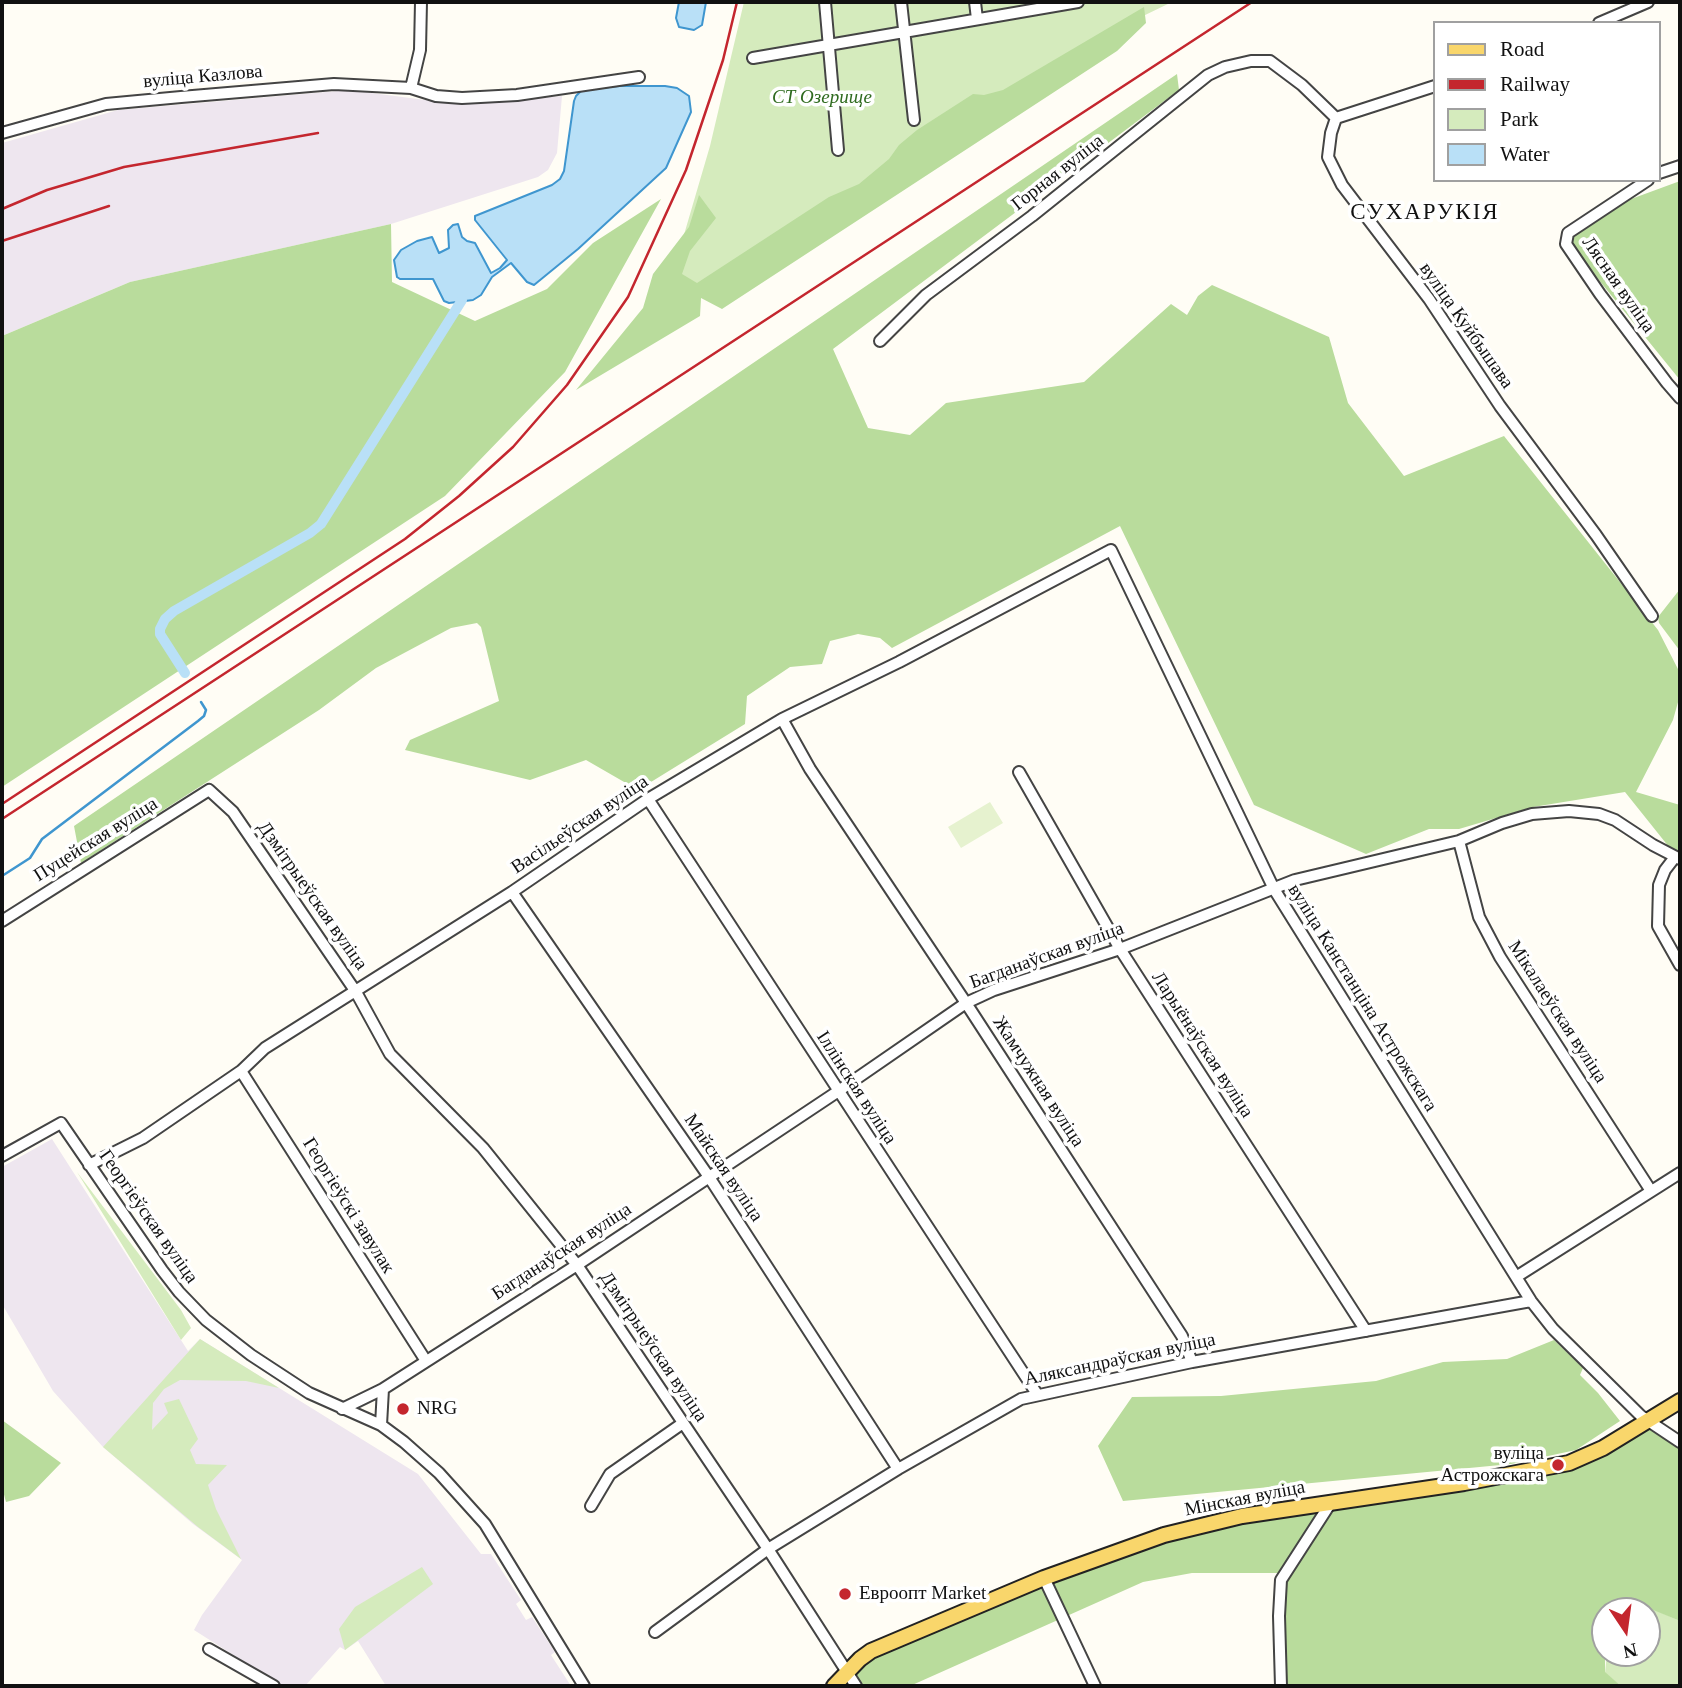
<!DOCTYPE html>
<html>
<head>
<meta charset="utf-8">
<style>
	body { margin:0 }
	#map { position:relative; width:1682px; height:1688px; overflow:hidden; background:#fffdf5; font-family:Georgia,serif }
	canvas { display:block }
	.frame { position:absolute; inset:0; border:4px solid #111; pointer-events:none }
	.legend { position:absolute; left:1433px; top:21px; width:228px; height:161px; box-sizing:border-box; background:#fff; border:2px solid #a0a0a0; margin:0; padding:9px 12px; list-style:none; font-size:21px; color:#111 }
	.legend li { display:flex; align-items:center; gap:14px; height:35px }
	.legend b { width:35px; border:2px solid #a0a0a0 }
	.north { position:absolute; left:1591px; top:1597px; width:70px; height:70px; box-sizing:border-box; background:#fff; border:2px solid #a0a0a0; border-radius:50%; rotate:167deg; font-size:19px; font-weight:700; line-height:28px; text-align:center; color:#111 }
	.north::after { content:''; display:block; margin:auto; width:24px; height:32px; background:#c4262e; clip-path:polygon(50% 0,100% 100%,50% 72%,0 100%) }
</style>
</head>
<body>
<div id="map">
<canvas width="1682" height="1688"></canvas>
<div class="frame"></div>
<ul class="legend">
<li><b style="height:9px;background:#f9d66b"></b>Road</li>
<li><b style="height:9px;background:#c4262e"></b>Railway</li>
<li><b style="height:19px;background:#d5ebbd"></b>Park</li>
<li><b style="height:19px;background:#b9e0f7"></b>Water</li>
</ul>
<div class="north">N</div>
</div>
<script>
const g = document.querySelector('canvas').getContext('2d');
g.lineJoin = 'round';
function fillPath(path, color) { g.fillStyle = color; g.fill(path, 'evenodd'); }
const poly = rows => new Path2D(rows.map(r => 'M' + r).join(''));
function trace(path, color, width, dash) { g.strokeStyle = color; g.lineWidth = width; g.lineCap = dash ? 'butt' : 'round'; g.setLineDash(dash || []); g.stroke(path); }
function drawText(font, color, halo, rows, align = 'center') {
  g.font = font + ' Georgia,serif'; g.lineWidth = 7; g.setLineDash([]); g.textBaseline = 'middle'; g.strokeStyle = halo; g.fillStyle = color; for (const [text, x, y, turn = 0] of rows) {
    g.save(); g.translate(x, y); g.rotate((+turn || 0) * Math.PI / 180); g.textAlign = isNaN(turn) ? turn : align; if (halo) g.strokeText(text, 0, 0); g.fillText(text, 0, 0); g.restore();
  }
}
fillPath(poly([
	[349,90,456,104,562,96,557,153,548,170,538,177,391,224,130,282,2,336,2,143,118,110],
	[52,1139,188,1351,200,1339,418,1474,481,1554,491,1554,521,1600,516,1604,526,1620,532,1617,555,1652,551,1655,571,1686,386,1686,358,1641,345,1650,340,1647,305,1686,282,1686,194,1630,202,1615,242,1560,193,1524,103,1447,53,1391,2,1304,2,1167]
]), '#eee6ef');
fillPath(poly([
	[744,2,1172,2,1108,33,692,291,671,279,710,146],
	[77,1172,181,1310,191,1328,181,1340],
	[200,1339,279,1388,246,1381,180,1380,164,1389,153,1403,152,1430,168,1413,164,1403,179,1399,198,1439,190,1450,196,1464,227,1465,208,1485,216,1509,241,1559,198,1527,103,1447],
	[422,1567,433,1584,345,1650,339,1629,355,1607],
	[1646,1606,1680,1621,1680,1686,1621,1686,1605,1673,1607,1653,1647,1653,1647,1611,1644,1611]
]), '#d5ebbd');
fillPath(poly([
	[1144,7,1146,23,1117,51,722,309,701,298,700,316,576,390,643,308,653,274,689,227,699,195,716,218,690,251,682,274,697,283,829,197,859,184,889,159,899,145,917,130,973,94,984,95,1003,90],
	[1177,74,1179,90,833,349,868,428,910,435,946,403,1084,382,1171,304,1187,315,1198,296,1212,285,1329,337,1348,403,1404,476,1504,436,1658,630,1680,673,1680,695,1673,720,1636,792,1680,805,1680,853,1673,852,1625,792,1533,807,1459,829,1429,829,1366,854,1254,805,1120,526,892,648,880,638,858,634,830,641,822,664,790,667,747,696,745,724,638,790,586,760,530,780,405,750,410,740,499,701,481,627,477,623,451,628,376,668,319,710,81,863,74,826],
	[1680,181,1680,380,1572,247,1573,234,1623,202],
	[661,199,565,372,445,496,2,787,2,336,130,282,391,224,392,282,475,321,547,289,593,243],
	[1680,589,1680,651,1659,623,1658,617],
	[1554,1340,1583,1368,1580,1375,1598,1393,1620,1421,1576,1450,1511,1464,1123,1501,1098,1446,1132,1397,1221,1396,1376,1381,1443,1362,1507,1359],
	[2,1420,61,1463,29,1496,6,1502,2,1487],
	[1648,1422,1680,1442,1680,1621,1646,1607,1644,1611,1605,1611,1605,1672,1621,1686,1281,1686,1283,1573,1192,1573,1143,1582,910,1686,856,1686,846,1672,860,1659,1164,1535,1549,1467]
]), '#b9dc9c');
fillPath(poly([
	[990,802,1003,823,961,848,948,827]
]), '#e6f2cf');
const water = poly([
	[679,2,706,2,702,25,694,30,679,27,676,18,679,2],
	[619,86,665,86,677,88,689,96,691,112,666,168,578,249,534,285,527,282,511,263,492,277,481,295,473,300,449,303,444,301,433,279,400,279,397,277,394,260,401,250,417,241,432,237,439,253,449,248,448,230,453,225,458,224,462,237,467,241,475,243,491,273,500,268,507,260,475,220,475,216,552,185,560,179,564,171,574,101,576,96,582,90,619,86]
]);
fillPath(water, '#b9e0f7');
trace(water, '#3f96cf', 2);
trace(poly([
	[2,876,30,858,42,839,198,721,204,716,206,710,201,702]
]), '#3f96cf', 2.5);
trace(poly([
	[185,673,160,634,160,629,165,619,174,611,310,533,321,524,462,300]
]), '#b9e0f7', 10);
const minor = poly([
	[825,2,838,150],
	[901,2,914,120],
	[975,2,977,19],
	[1599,23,1648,2],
	[753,58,1078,2],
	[411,88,420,50,421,2],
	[1336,118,1331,133,1328,157,1342,185,1429,299,1500,406,1596,535,1652,616],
	[1336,118,1435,86],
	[2,133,106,104,181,97,334,84,411,88,436,96,462,98,517,95,639,77],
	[1659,173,1680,166],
	[1648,180,1568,233,1566,244,1600,294,1667,383,1680,398],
	[880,341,926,295,1032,216,1208,75,1225,67,1251,61,1270,61,1302,85,1336,118],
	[782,719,810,769,966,1003,1182,1336,1192,1362],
	[1019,772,1120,949,1366,1331],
	[648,799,1037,1394],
	[1459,841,1479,917,1500,957,1651,1191],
	[1675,857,1665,870,1659,885,1658,926,1680,965],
	[512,892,709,1177,898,1469],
	[2,921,209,790,233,812,356,992,390,1054,483,1148,577,1265,768,1549,856,1686],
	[241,1071,426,1361],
	[2,1156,61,1123,162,1270,179,1292,206,1320,251,1355,309,1393,381,1425,404,1442,439,1473,485,1524,584,1686],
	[89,1165,143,1138,241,1071,265,1048,512,892,648,799,782,719,899,662,1111,550,1274,889,1531,1301,1553,1329,1641,1416,1680,1442],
	[1516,1277,1680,1173],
	[342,1409,383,1389,577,1265,837,1092,966,1003,994,990,1120,949,1295,880,1459,841,1502,823,1532,814,1569,811,1599,814,1615,820,1653,845,1680,859],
	[381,1425,383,1389],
	[591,1506,610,1474,683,1423],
	[1044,1578,1095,1686],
	[655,1632,768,1549,898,1469,1021,1399,1192,1362,1531,1301],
	[209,1649,274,1686],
	[1281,1686,1279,1616,1281,1580,1330,1504]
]);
const major = poly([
	[834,1686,860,1659,871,1651,1044,1578,1164,1535,1242,1516,1464,1483,1569,1463,1603,1448,1680,1401]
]);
trace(minor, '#444', 14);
trace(major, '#222', 18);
trace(minor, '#fff', 10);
trace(major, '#f9d66b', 14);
trace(poly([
	[2,209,47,190,124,167,318,133],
	[2,241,109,206],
	[2,804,405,539,459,496,513,447,567,385,628,297,686,170,723,60,737,2],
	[2,819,1252,2]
]), '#c4262e', 2.5);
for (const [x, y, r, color] of [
	[403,1409,7,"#c4262e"],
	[1558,1465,7,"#c4262e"],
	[845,1594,7,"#c4262e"]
]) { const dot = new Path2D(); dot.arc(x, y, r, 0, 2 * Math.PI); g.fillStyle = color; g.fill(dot); trace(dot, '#fff', 2.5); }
drawText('19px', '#111', '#fff', [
	["вуліца Казлова",203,77,-5],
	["Горная вуліца",1058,173,-38],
	["Лясная вуліца",1618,285,55],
	["вуліца Куйбышава",1466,326,55],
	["Васільеўская вуліца",580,825,-34],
	["Пуцейская вуліца",96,840,-32],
	["Дзмітрыеўская вуліца",312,896,55],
	["Багданаўская вуліца",1047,956,-20],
	["вуліца Канстанціна Астрожскага",1362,998,58],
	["Мікалаеўская вуліца",1557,1012,57],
	["Ларыёнаўская вуліца",1202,1045,57],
	["Жамчужная вуліца",1038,1082,57],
	["Іллінская вуліца",856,1088,57],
	["Майская вуліца",723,1168,56],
	["Георгіеўскі завулак",348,1206,58],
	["Георгіеўская вуліца",148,1217,55],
	["Багданаўская вуліца",562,1252,-33],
	["Дзмітрыеўская вуліца",653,1347,56],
	["Аляксандраўская вуліца",1120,1360,-12],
	["Мінская вуліца",1245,1499,-11]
]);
drawText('italic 19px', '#2f6b1f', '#fff', [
	["СТ Озерище",822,98]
]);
drawText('19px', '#111', '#fff', [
	["NRG",417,1409],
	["вуліца",1544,1454,"right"],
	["Астрожскага",1544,1476,"right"],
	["Евроопт Market",859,1594]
], 'left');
g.letterSpacing = '2px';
drawText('23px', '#111', '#fff', [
	["СУХАРУКІЯ",1425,213]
]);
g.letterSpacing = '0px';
</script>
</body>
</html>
